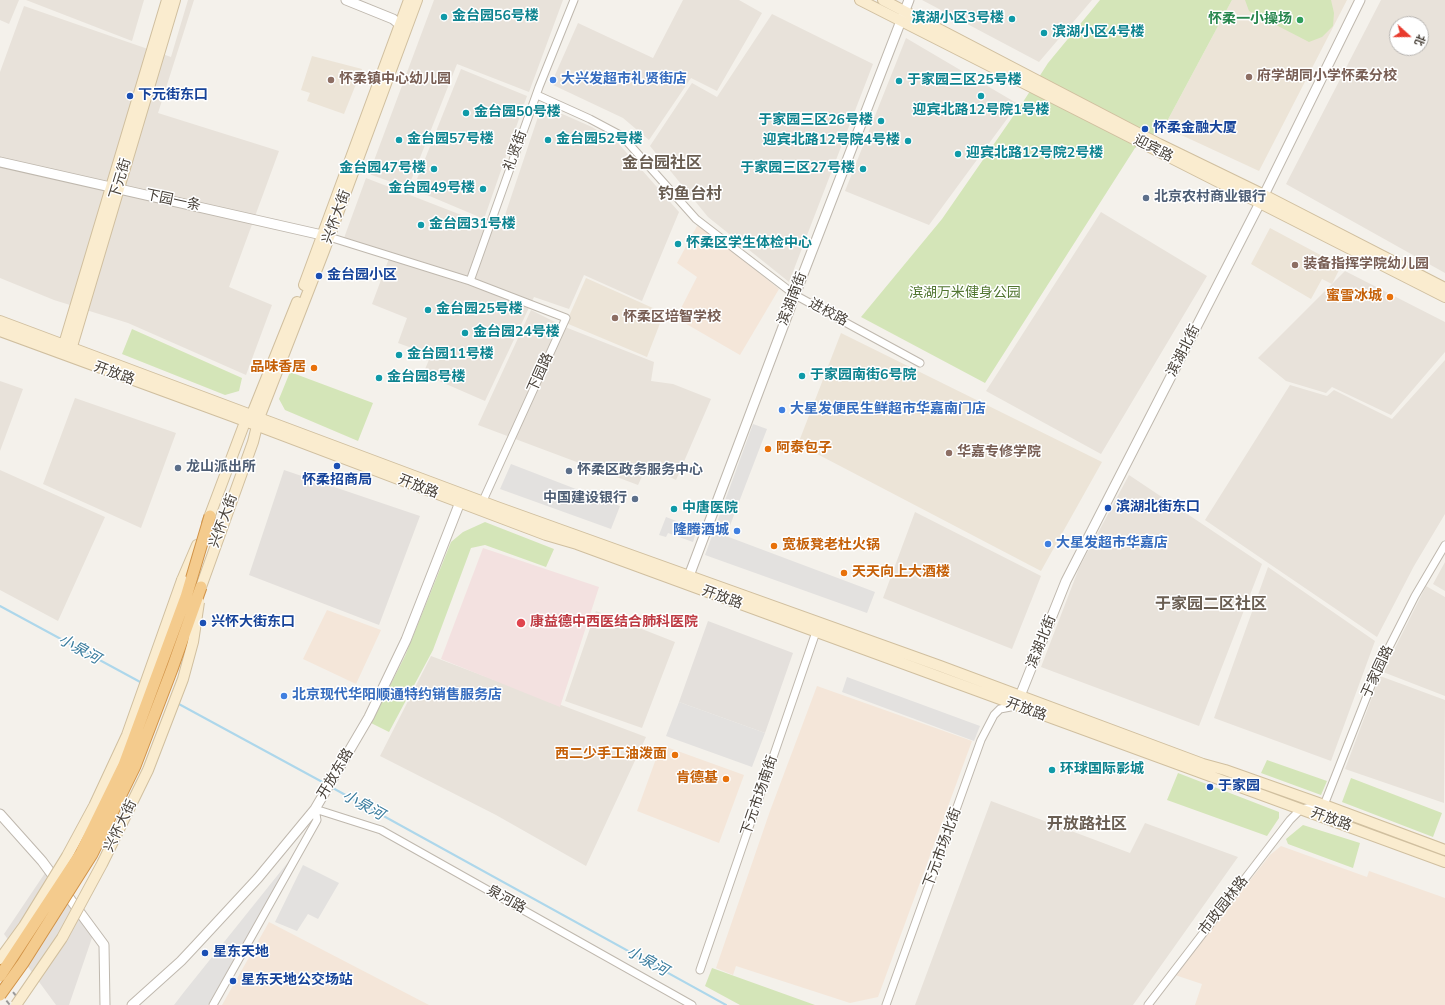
<!DOCTYPE html>
<html>
<head>
<meta charset="utf-8">
<style>
	body { margin:0 }
	#map { position:relative; width:1445px; height:1005px; overflow:hidden; background:#f4f1eb; font-family:"Nunito Sans","Noto Sans SC",sans-serif }
	canvas { display:block }
	.north { position:absolute; left:1389px; top:16px; width:40px; height:40px; box-sizing:border-box; background:#fff; border:1px solid #b6b3b0; border-radius:50%; rotate:111deg; font-size:11px; font-weight:700; line-height:16px; text-align:center; color:#484139 }
	.north::after { content:''; display:block; margin:auto; width:14px; height:18px; background:#e83b2e; clip-path:polygon(50% 0,100% 100%,50% 72%,0 100%) }
</style>
</head>
<body>
<div id="map">
<canvas width="1445" height="1005"></canvas>
<div class="north">北</div>
</div>
<script>
const g = document.querySelector('canvas').getContext('2d');
g.lineJoin = 'round';
function fillPath(path, color) { g.fillStyle = color; g.fill(path, 'evenodd'); }
const poly = rows => new Path2D(rows.map(r => 'M' + r).join(''));
function trace(path, color, width, dash) { g.strokeStyle = color; g.lineWidth = width; g.lineCap = dash ? 'butt' : 'round'; g.setLineDash(dash || []); g.stroke(path); }
function drawText(font, color, halo, rows, align = 'center') {
  g.font = font + ' "Nunito Sans","Noto Sans SC",sans-serif'; g.lineWidth = 3; g.setLineDash([]); g.textBaseline = 'middle'; g.strokeStyle = halo; g.fillStyle = color; for (const [text, x, y, turn = 0] of rows) {
    g.save(); g.translate(x, y); g.rotate((+turn || 0) * Math.PI / 180); g.textAlign = isNaN(turn) ? turn : align; if (halo) g.strokeText(text, 0, 0); g.fillText(text, 0, 0); g.restore();
  }
}
fillPath(poly([
	[0,0,19,0,9,24,0,20],
	[26,0,144,0,132,41],
	[188,0,194,0,158,113,279,151,229,287,272,305,246,375,128,323,54,300,0,278,0,72,24,6,171,57],
	[434,0,563,0,529,92,457,64,408,188,369,174],
	[683,0,739,0,762,13,717,91,691,78,649,140,623,118,551,84,578,23,653,58],
	[922,0,1092,0,1039,62],
	[1381,0,1445,0,1445,273,1286,184],
	[1397,24,1421,24,1421,48,1397,48],
	[772,14,873,64,789,282,708,217,650,146,692,83,717,97],
	[906,38,1018,104,929,225,845,191],
	[461,69,527,96,484,219,413,189],
	[542,105,592,127,618,143,679,212,642,301,584,275,569,309,534,297,485,401,423,374,431,355,398,343,407,318,372,304,391,253,344,238,366,178,500,230],
	[1101,212,1207,276,1101,454,986,391],
	[1345,271,1445,322,1445,352,1391,415,1332,387,1326,393,1286,381,1258,358],
	[531,310,565,327,654,362,651,381,673,384,711,399,676,480,647,466,638,485,478,425],
	[1445,360,1445,514,1414,566,1377,637,1205,520,1290,385,1327,396,1334,390,1392,419],
	[0,381,23,389,0,451],
	[75,398,176,433,141,528,43,484],
	[0,470,105,517,58,621,0,590],
	[1129,475,1262,564,1199,726,1041,667,1079,568],
	[915,512,1041,576,1012,649,883,598],
	[1445,562,1445,591,1433,584],
	[1268,567,1375,641,1331,761,1214,718],
	[1426,586,1445,597,1445,696,1383,672],
	[596,611,675,642,642,728,565,701],
	[431,656,646,737,586,866,496,815,380,756],
	[1380,676,1445,700,1444,803,1345,769],
	[991,801,1130,853,1145,823,1238,857,1133,1005,915,1005]
]), '#e8e2da');
fillPath(poly([
	[697,226,707,230,779,289,740,355,676,318,697,277,677,263],
	[327,610,381,630,356,684,303,659],
	[817,686,972,741,878,997,850,1003,736,966,733,975,716,968,770,811],
	[661,745,744,775,719,843,637,811],
	[1281,846,1367,877,1369,871,1445,898,1445,1005,1195,1005,1202,984,1175,975,1270,855],
	[269,922,429,1005,222,1005]
]), '#f4e6d9');
fillPath(poly([
	[284,470,420,516,379,625,249,575],
	[708,621,793,653,765,733,679,702],
	[45,873,94,932,69,1005,56,1005,4,934]
]), '#e4e0dc');
fillPath(poly([
	[1232,0,1347,0,1259,171,1164,127],
	[312,56,362,69,344,114,307,101,310,93,301,90],
	[1270,228,1341,266,1332,284,1322,279,1311,299,1251,264],
	[586,278,664,313,647,357,566,323],
	[841,333,1102,462,1041,571,798,444]
]), '#ece4d7');
fillPath(poly([
	[483,548,599,587,560,707,441,659]
]), '#f3e1e0');
fillPath(poly([
	[1100,0,1232,0,1164,127,1135,148,985,383,861,317,942,219,1023,102,1048,63],
	[1245,0,1331,0,1334,13,1333,26,1322,37,1309,42,1249,11],
	[132,329,242,378,239,391,225,395,122,354],
	[290,372,373,403,358,441,285,410,279,399],
	[485,522,554,549,546,567,485,545,471,548,433,650,389,732,371,723,405,656,451,542,463,532],
	[1267,760,1327,781,1321,795,1261,773],
	[1178,773,1279,812,1279,818,1267,836,1167,800],
	[1351,778,1442,813,1433,837,1342,802],
	[1303,825,1360,843,1353,868,1288,844,1286,839],
	[712,968,815,1005,740,1005,705,986]
]), '#d4e5b8');
fillPath(poly([
	[753,424,767,429,726,536,875,592,867,613,705,555],
	[511,464,620,506,611,529,500,489],
	[666,517,697,529,693,542,668,533,666,537,659,535],
	[847,677,980,726,974,741,842,692],
	[679,702,765,733,752,767,666,736],
	[297,851,208,1005,174,1005,184,992],
	[303,865,339,883,318,919,308,914,297,931,275,922]
]), '#e3e1df');
trace(poly([
	[0,606,142,683],
	[177,703,326,784],
	[331,787,726,1005]
]), '#add7eb', 2);
const minor = poly([
	[537,95,590,119,622,136,696,219,795,295,920,363],
	[326,236,470,281,566,318,481,505],
	[470,281,539,87,574,0],
	[700,970,817,629],
	[213,1005,317,820,315,809,381,830,692,1005],
	[886,1005,981,740,994,715,1000,709,1016,706],
	[1148,1005,1290,820,1301,809,1324,805,1376,673,1415,596,1445,545]
]);
const tertiary = poly([
	[346,0,393,19,404,28],
	[0,162,322,235],
	[689,576,795,295,909,0],
	[1018,701,1066,581,1264,195,1360,0],
	[0,814,42,861,104,945,105,1005],
	[132,1005,181,961,196,945,258,878,315,809,369,717,406,640,462,497]
]);
const secondary = poly([
	[860,0,1445,297],
	[883,0,1159,144,1264,195,1445,288],
	[304,285,409,0],
	[0,321,497,507,940,666,1203,764,1225,770,1324,805,1445,850],
	[0,331,232,416,546,535,577,544,1445,862],
	[62,351,167,0],
	[70,353,175,0],
	[207,523,245,422,252,414,297,302],
	[182,580,197,545],
	[201,587,253,442,259,418,324,251,417,0]
]);
trace(minor, '#bfb8ae', 9);
trace(tertiary, '#bfb8ae', 11);
trace(secondary, '#d0bf9f', 12);
trace(minor, '#fff', 7);
trace(tertiary, '#fff', 9);
trace(secondary, '#faeccf', 10);
trace(poly([
	[0,977,24,1005],
	[0,993,10,1005]
]), '#999', 2, [5, 5]);
const secondaryBridge = poly([
	[0,959,24,926,67,856,94,806,127,735,182,580],
	[16,1005,62,938,102,864,148,770,183,679,193,642,199,602]
]);
const trunkBridge = poly([
	[0,976,81,853,124,765,186,597,210,516],
	[0,995,23,963,92,854,135,766,172,669,201,587]
]);
trace(secondaryBridge, '#d0bf9f', 12, []);
trace(trunkBridge, '#d19348', 13, []);
trace(secondaryBridge, '#faeccf', 10);
trace(trunkBridge, '#f4cb8d', 11);
for (const [x, y, r, color] of [
	[444,17,4,"#0f9aa8"],
	[1012,19,4,"#0f9aa8"],
	[1300,20,4,"#2e9e5b"],
	[1044,33,4,"#0f9aa8"],
	[1249,77,4,"#8d6e63"],
	[331,80,4,"#8d6e63"],
	[553,80,4,"#3f7fe0"],
	[899,81,4,"#0f9aa8"],
	[130,96,4,"#1a4fb4"],
	[981,96,4,"#0f9aa8"],
	[466,113,4,"#0f9aa8"],
	[881,121,4,"#0f9aa8"],
	[1145,129,4,"#1a4fb4"],
	[399,140,4,"#0f9aa8"],
	[548,140,4,"#0f9aa8"],
	[908,141,4,"#0f9aa8"],
	[958,154,4,"#0f9aa8"],
	[434,169,4,"#0f9aa8"],
	[863,169,4,"#0f9aa8"],
	[483,189,4,"#0f9aa8"],
	[1146,198,4,"#5c6f8a"],
	[421,225,4,"#0f9aa8"],
	[678,244,4,"#0f9aa8"],
	[1295,265,4,"#8d6e63"],
	[319,276,4,"#1a4fb4"],
	[1390,297,4,"#e8710a"],
	[428,310,4,"#0f9aa8"],
	[615,318,4,"#8d6e63"],
	[465,333,4,"#0f9aa8"],
	[399,355,4,"#0f9aa8"],
	[314,368,4,"#e8710a"],
	[802,376,4,"#0f9aa8"],
	[379,378,4,"#0f9aa8"],
	[782,410,4,"#3f7fe0"],
	[768,449,4,"#e8710a"],
	[949,453,4,"#8d6e63"],
	[337,466,4,"#1a4fb4"],
	[178,468,4,"#5c6f8a"],
	[569,471,4,"#5c6f8a"],
	[635,499,4,"#5c6f8a"],
	[1108,508,4,"#1a4fb4"],
	[674,509,4,"#0f9aa8"],
	[737,531,4,"#3f7fe0"],
	[1048,544,4,"#3f7fe0"],
	[774,546,4,"#e8710a"],
	[844,573,4,"#e8710a"],
	[203,623,4,"#1a4fb4"],
	[521,623,5,"#e0444e"],
	[284,696,4,"#3f7fe0"],
	[675,755,4,"#e8710a"],
	[1052,770,4,"#0f9aa8"],
	[726,779,4,"#e8710a"],
	[1210,787,4,"#1a4fb4"],
	[205,953,4,"#1a4fb4"],
	[233,981,4,"#1a4fb4"]
]) { const dot = new Path2D(); dot.arc(x, y, r, 0, 2 * Math.PI); g.fillStyle = color; g.fill(dot); trace(dot, '#fff', 1.5); }
drawText('bold 14px', '#0d838f', '#fff', [
	["金台园56号楼",452,17],
	["滨湖小区3号楼",1004,19,"right"],
	["滨湖小区4号楼",1052,33],
	["于家园三区25号楼",907,81],
	["迎宾北路12号院1号楼",981,111,"center"],
	["金台园50号楼",474,113],
	["于家园三区26号楼",873,121,"right"],
	["金台园57号楼",407,140],
	["金台园52号楼",556,140],
	["迎宾北路12号院4号楼",900,141,"right"],
	["迎宾北路12号院2号楼",966,154],
	["金台园47号楼",426,169,"right"],
	["于家园三区27号楼",855,169,"right"],
	["金台园49号楼",475,189,"right"],
	["金台园31号楼",429,225],
	["怀柔区学生体检中心",686,244],
	["金台园25号楼",436,310],
	["金台园24号楼",473,333],
	["金台园11号楼",407,355],
	["于家园南街6号院",810,376],
	["金台园8号楼",387,378],
	["中唐医院",682,509],
	["环球国际影城",1060,770]
], 'left');
drawText('bold 14px', '#27864d', '#fff', [
	["怀柔一小操场",1292,20]
], 'right');
drawText('bold 14px', '#785e54', '#fff', [
	["府学胡同小学怀柔分校",1257,77],
	["怀柔镇中心幼儿园",339,80],
	["装备指挥学院幼儿园",1303,265],
	["怀柔区培智学校",623,318],
	["华嘉专修学院",957,453]
], 'left');
drawText('bold 14px', '#366cbe', '#fff', [
	["大兴发超市礼贤街店",561,80],
	["大星发便民生鲜超市华嘉南门店",790,410],
	["隆腾酒城",729,531,"right"],
	["大星发超市华嘉店",1056,544],
	["北京现代华阳顺通特约销售服务店",292,696]
], 'left');
drawText('bold 14px', '#164399', '#fff', [
	["下元街东口",138,96],
	["怀柔金融大厦",1153,129],
	["金台园小区",327,276],
	["怀柔招商局",337,481,"center"],
	["滨湖北街东口",1116,508],
	["兴怀大街东口",211,623],
	["于家园",1218,787],
	["星东天地",213,953],
	["星东天地公交场站",241,981]
], 'left');
drawText('14px', '#484139', '#fff', [
	["迎宾路",1153,149,27],
	["礼贤街",516,151,-70],
	["下元街",121,179,-73],
	["下园一条",173,201,12],
	["兴怀大街",337,217,-70],
	["滨湖南街",793,299,-69],
	["进校路",828,313,28],
	["滨湖北街",1184,351,-63],
	["下园路",541,373,-66],
	["开放路",114,374,20],
	["开放路",418,487,21],
	["兴怀大街",224,521,-70],
	["开放路",722,598,20],
	["滨湖北街",1042,642,-68],
	["于家园路",1378,672,-65],
	["开放路",1026,710,20],
	["开放东路",336,774,-59],
	["下元市场南街",760,796,-71],
	["开放路",1331,820,20],
	["兴怀大街",121,826,-64],
	["下元市场北街",943,848,-70],
	["泉河路",506,900,29],
	["市政园林路",1224,906,-52]
]);
drawText('bold 14px', '#4e5e75', '#fff', [
	["北京农村商业银行",1154,198],
	["龙山派出所",186,468],
	["怀柔区政务服务中心",577,471],
	["中国建设银行",627,499,"right"]
], 'left');
drawText('14px', '#517631', '#fff', [
	["滨湖万米健身公园",965,294]
]);
drawText('bold 14px', '#c56008', '#fff', [
	["蜜雪冰城",1382,297],
	["品味香居",306,368],
	["阿泰包子",776,449,"left"],
	["宽板凳老杜火锅",782,546,"left"],
	["天天向上大酒楼",852,573,"left"],
	["西二少手工油泼面",667,755],
	["肯德基",718,779]
], 'right');
drawText('bold 14px', '#be3a42', '#fff', [
	["康益德中西医结合肺科医院",530,623]
], 'left');
drawText('italic 15px', '#367a9c', '#fff', [
	["小泉河",79,650,29],
	["小泉河",363,806,29],
	["小泉河",647,962,29]
]);
drawText('bold 16px', '#6a5e52', '#fff', [
	["金台园社区",662,164],
	["钓鱼台村",690,195],
	["于家园二区社区",1211,605],
	["开放路社区",1087,825]
]);
</script>
</body>
</html>
